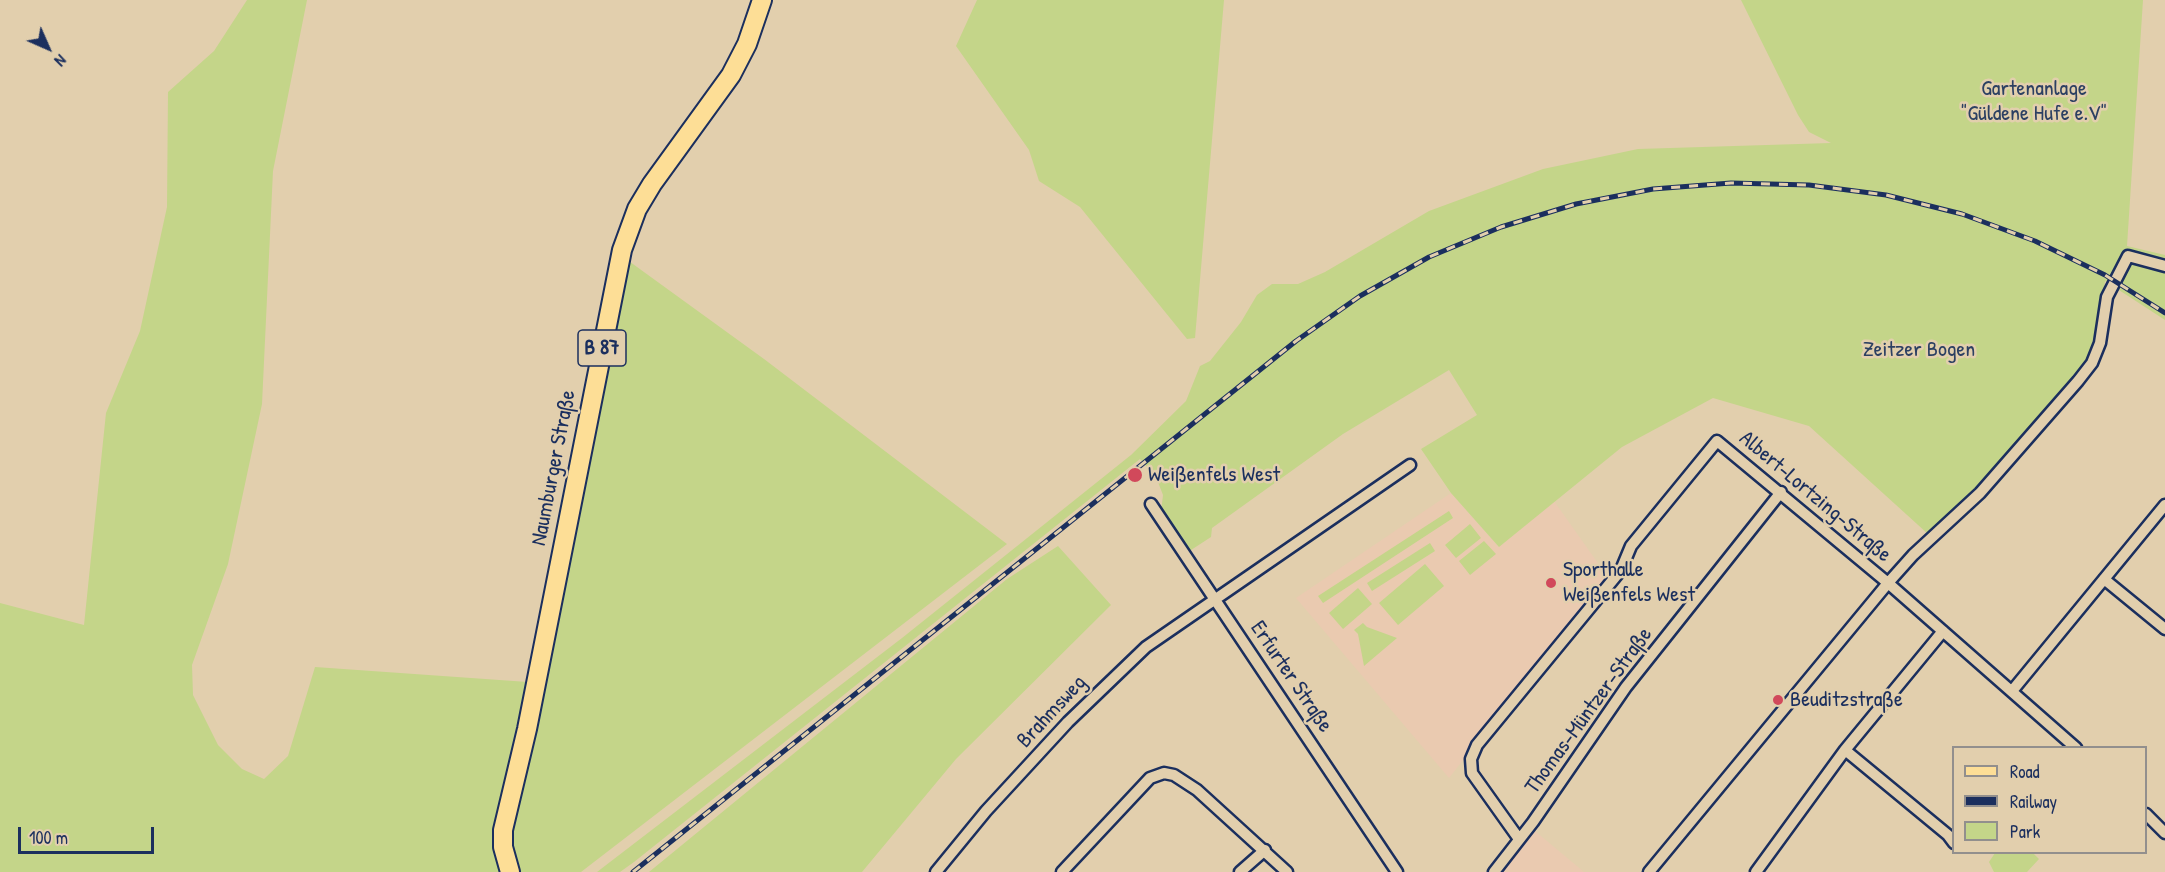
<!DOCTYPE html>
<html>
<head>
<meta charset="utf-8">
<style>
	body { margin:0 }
	#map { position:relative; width:2165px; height:872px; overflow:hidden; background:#e2cfad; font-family:"Patrick Hand",sans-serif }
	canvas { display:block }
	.legend { position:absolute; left:1952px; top:746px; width:195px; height:108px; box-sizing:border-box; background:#e2cfad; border:2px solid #928f8d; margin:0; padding:8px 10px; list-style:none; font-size:18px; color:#1b2f5e }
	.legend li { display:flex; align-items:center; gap:12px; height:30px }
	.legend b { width:30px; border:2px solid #928f8d }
	.north { position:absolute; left:18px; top:18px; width:60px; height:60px; -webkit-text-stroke:4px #e2cfad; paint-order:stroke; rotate:135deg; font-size:16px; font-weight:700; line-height:24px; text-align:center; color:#1b2f5e }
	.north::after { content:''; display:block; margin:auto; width:21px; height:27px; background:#1b2f5e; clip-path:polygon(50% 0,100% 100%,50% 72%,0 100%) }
	.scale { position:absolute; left:18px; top:827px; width:136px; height:27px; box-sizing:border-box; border:3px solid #1b2f5e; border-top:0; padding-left:8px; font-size:18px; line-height:21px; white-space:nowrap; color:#1b2f5e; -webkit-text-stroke:4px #e2cfad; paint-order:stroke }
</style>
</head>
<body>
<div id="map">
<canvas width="2165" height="872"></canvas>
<ul class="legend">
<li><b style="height:8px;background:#fdde96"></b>Road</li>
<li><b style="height:8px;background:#1b2f5e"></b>Railway</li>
<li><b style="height:16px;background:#c4d589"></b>Park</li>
</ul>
<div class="north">N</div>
<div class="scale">100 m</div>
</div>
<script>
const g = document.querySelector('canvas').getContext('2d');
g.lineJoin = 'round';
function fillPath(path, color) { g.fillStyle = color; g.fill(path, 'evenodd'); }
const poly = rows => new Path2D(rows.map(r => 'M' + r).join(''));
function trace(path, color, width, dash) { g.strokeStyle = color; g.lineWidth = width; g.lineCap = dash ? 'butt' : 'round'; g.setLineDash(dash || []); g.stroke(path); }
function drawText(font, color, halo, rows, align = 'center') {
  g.font = font + ' "Patrick Hand",sans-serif'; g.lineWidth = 5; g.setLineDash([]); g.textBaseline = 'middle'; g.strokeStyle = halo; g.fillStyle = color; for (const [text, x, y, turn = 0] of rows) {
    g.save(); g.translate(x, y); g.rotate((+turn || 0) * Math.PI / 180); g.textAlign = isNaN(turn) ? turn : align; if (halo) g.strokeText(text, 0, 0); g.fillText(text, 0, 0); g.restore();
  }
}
fillPath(poly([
	[1451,493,1499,547,1554,501,1607,576,1449,778,1296,598],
	[1535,831,1584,872,1502,872]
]), '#eacab0');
fillPath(poly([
	[247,0,307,0,273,171,262,404,228,564,192,665,193,695,218,745,242,769,264,779,288,756,315,667,542,683,626,259,764,359,1007,544,581,872,0,872,0,603,84,625,106,413,140,331,167,207,168,92,214,51],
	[977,0,1224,0,1195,338,1187,339,1080,207,1039,181,1029,150,956,46],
	[1741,0,2143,0,2127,246,2165,255,2165,320,2105,281,2103,302,2088,359,1963,506,1928,534,1809,426,1713,398,1622,447,1499,547,1451,493,1421,449,1477,415,1449,370,1343,434,1212,528,1211,537,1188,552,1161,512,1163,495,1156,477,1140,459,634,862,620,872,597,872,902,638,1131,455,1186,401,1200,366,1210,361,1241,322,1257,295,1272,284,1298,284,1325,272,1429,211,1543,169,1638,149,1831,143,1809,132,1798,115],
	[1449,511,1453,518,1323,603,1318,596],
	[1470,524,1481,538,1456,558,1445,545],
	[1484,541,1496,554,1470,575,1459,561],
	[1430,543,1435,551,1372,591,1367,583],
	[1058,546,1111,605,956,759,862,872,649,872,1007,579],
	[1425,564,1444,586,1398,625,1379,603],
	[1358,588,1372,604,1343,629,1329,613],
	[1363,623,1367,627,1397,638,1364,666,1358,634,1354,630],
	[1995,853,2033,853,2039,859,2027,872,1994,872,1989,862]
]), '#c4d589');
const minor = poly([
	[1151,504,1397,872],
	[2104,579,2165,629],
	[2012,691,2165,505],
	[1845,750,1948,835,1954,843],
	[2146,814,2165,833],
	[1519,839,1472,773,1471,759,1477,745,1621,570,1631,546,1717,441,1888,583,2076,748],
	[936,872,986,811,1068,722,1146,647,1410,465],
	[1062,872,1150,778,1164,773,1174,775,1197,790,1287,872],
	[1240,872,1265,850],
	[1494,872,1533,822,1626,687,1781,492],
	[1649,872,1888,583,1913,555,1980,493,2078,381,2092,363,2100,343,2107,297,2128,256,2165,266],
	[1756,872,1845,750,1943,631]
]);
const primary = poly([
	[510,872,503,847,503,830,527,729,622,250,637,209,652,184,731,75,747,44,762,0]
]);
trace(minor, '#1b2f5e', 15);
trace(primary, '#1b2f5e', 22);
trace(minor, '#e2cfad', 10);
trace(primary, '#fdde96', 18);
const rail = poly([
	[633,872,1296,341,1360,296,1429,257,1501,227,1576,204,1653,189,1731,183,1809,185,1886,195,1962,214,2035,241,2105,275,2165,313]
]);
trace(rail, '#1b2f5e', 5);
trace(rail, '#e2cfad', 3, [9]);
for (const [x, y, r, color] of [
	[1135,475,8,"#d1495b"],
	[1551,583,6,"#d1495b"],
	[1778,700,6,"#d1495b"]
]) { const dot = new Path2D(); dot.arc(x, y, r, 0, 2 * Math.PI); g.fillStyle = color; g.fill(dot); trace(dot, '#e2cfad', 2); }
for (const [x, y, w] of [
	[602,348,48]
]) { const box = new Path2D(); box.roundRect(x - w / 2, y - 18, w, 36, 4.5); g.fillStyle = '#e2cfad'; g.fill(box); trace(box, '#1b2f5e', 1.5); }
drawText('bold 21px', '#1b2f5e', null, [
	["B 87",602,348]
]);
drawText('22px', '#2c4062', '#e2cfad', [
	["Gartenanlage",2034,89],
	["\"Güldene Hufe e.V\"",2034,114],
	["Zeitzer Bogen",1919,350]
]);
drawText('22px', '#1b2f5e', '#e2cfad', [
	["Naumburger Straße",554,468,-79],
	["Albert-Lortzing-Straße",1815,497,40],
	["Erfurter Straße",1291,677,56],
	["Thomas-Müntzer-Straße",1589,711,-54],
	["Brahmsweg",1052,712,-47]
]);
drawText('22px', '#1b2f5e', '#e2cfad', [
	["Weißenfels West",1148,475],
	["Sporthalle",1563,570],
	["Weißenfels West",1563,595],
	["Beuditzstraße",1790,700]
], 'left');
</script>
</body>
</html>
